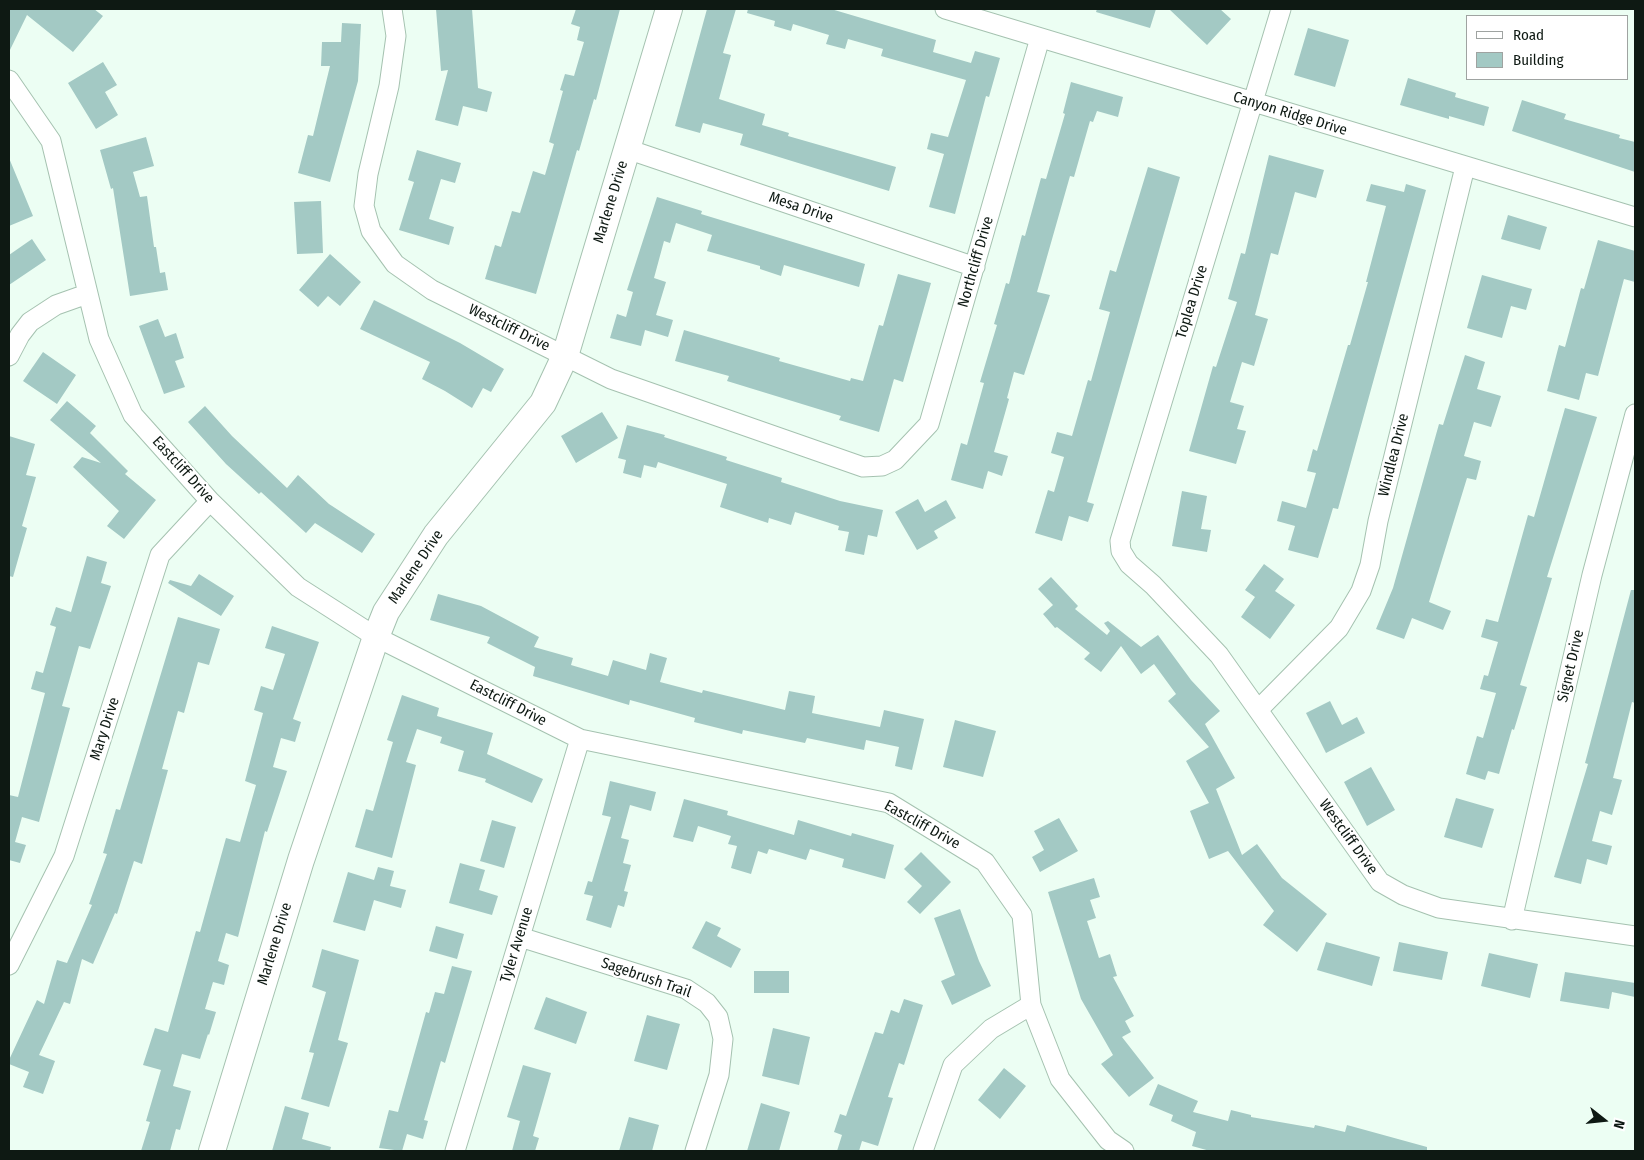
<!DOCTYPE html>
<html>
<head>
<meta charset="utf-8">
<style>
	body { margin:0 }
	#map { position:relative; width:1644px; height:1160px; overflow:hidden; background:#ecfef3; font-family:"Fira Sans Condensed",sans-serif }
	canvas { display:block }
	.frame { position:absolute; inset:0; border:10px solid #0e1913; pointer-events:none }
	.legend { position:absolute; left:1466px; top:15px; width:162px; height:65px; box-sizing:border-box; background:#fff; border:1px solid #9fa3a1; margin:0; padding:6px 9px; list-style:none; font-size:15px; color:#0e1913 }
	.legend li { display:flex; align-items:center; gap:10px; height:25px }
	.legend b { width:25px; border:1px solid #9fa3a1 }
	.north { position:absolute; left:1579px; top:1095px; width:50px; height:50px; -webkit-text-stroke:4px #fff; paint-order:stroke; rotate:106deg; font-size:14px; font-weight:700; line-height:20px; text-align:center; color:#0e1913 }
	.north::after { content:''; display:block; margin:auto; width:18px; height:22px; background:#0e1913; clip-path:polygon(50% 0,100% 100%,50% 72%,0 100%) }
</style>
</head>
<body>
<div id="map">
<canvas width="1644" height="1160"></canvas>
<div class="frame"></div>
<ul class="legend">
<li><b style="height:6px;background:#fff"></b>Road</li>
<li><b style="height:14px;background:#a3c9c4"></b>Building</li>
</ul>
<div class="north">N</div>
</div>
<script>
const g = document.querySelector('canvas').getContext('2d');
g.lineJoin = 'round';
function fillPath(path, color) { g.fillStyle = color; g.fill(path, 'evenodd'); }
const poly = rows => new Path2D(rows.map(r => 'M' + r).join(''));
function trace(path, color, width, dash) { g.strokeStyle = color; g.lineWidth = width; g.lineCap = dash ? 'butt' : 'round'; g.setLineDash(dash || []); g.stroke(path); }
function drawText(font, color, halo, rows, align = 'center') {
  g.font = font + ' "Fira Sans Condensed",sans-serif'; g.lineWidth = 4.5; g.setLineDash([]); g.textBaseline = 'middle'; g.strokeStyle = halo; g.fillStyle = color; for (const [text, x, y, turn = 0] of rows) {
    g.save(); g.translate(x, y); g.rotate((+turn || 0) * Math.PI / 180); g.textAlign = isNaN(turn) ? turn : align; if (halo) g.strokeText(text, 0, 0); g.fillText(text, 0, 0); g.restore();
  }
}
fillPath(poly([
	[9,9,94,9,103,16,73,52,27,15,9,52],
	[436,9,472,9,478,88,492,92,487,112,463,106,458,126,435,120,448,70,441,71],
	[576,9,620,9,596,100,594,99,579,151,577,150,536,294,485,279,495,245,501,247,512,211,520,213,533,171,545,175,554,144,549,142,563,91,560,90,565,74,574,76,584,42,577,40,580,27,571,24],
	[707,9,736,9,723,53,731,55,719,99,765,114,762,125,789,133,788,136,896,167,889,191,740,145,743,134,703,123,700,133,675,126],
	[748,9,831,9,936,40,933,52,971,63,975,51,1000,58,989,97,986,96,955,214,929,207,944,154,927,149,931,133,948,137,966,80,881,56,883,49,848,39,845,49,826,44,829,35,793,24,791,31,774,26,775,21,747,13],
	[1097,9,1156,9,1150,28,1096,12],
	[1169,9,1220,9,1231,19,1207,45],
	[342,23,361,24,358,81,330,182,298,173,308,135,313,136,330,66,321,66,322,42,341,42],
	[1308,28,1349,40,1335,87,1294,75],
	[103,62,117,85,105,92,118,115,96,129,68,83],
	[1408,78,1456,93,1455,97,1489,107,1484,126,1449,116,1449,119,1400,105],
	[1071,82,1123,97,1118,117,1097,111,1093,122,1090,121,1074,177,1070,176,1037,292,1050,295,1024,375,1014,372,1007,398,1009,399,994,452,1008,456,1002,476,988,471,983,489,951,480,961,443,967,445,984,383,980,382,997,325,994,324,1006,283,1009,284,1022,235,1025,236,1041,178,1046,179,1065,114,1063,113],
	[1522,100,1566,114,1564,119,1620,135,1619,138,1635,142,1635,172,1512,131],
	[146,137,154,166,133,172,140,197,147,196,154,247,156,247,160,273,165,272,168,290,130,296,113,188,111,189,100,150],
	[417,150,461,163,455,183,441,179,429,219,454,227,449,245,399,230,414,182,408,180],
	[1269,155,1324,170,1316,198,1295,192,1278,255,1271,253,1255,315,1268,319,1254,366,1242,362,1230,402,1244,406,1237,429,1246,431,1236,464,1189,451,1213,366,1216,367,1237,302,1228,299,1241,253,1245,254],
	[9,158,33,216,9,226],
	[1148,167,1180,177,1087,502,1094,504,1088,522,1069,516,1062,541,1035,533,1048,490,1054,492,1064,457,1051,453,1057,432,1072,436,1088,380,1091,381,1110,312,1099,309,1110,270,1116,272],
	[1371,184,1404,192,1406,184,1426,190,1338,509,1333,508,1318,558,1288,550,1295,526,1277,521,1282,501,1306,508,1316,473,1307,471,1313,449,1317,451,1348,345,1350,345,1368,282,1366,282,1386,206,1366,201],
	[657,197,702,211,701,214,865,264,859,287,784,265,781,276,760,269,760,266,707,251,712,235,676,223,670,243,664,241,654,278,666,282,656,315,673,320,668,337,645,330,641,346,610,338,617,314,626,317,633,292,627,290],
	[321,201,323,253,297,254,294,202],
	[1508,215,1547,227,1540,250,1501,239],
	[32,239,46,260,9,285,9,255],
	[1598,240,1635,251,1635,282,1624,279,1598,376,1586,373,1579,400,1547,391,1559,345,1565,347,1581,288,1584,289],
	[330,254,361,282,340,306,328,296,318,307,299,290],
	[898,274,931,283,903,382,894,379,879,432,839,420,841,416,727,381,729,376,675,361,684,330,780,358,779,361,850,381,851,378,863,381,879,325,883,326],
	[1482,275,1532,289,1526,310,1511,306,1502,338,1467,328],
	[374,300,460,343,504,369,491,392,483,388,472,408,445,391,422,379,430,362,360,329],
	[158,319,165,337,176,333,184,358,175,361,185,387,164,394,139,326],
	[43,352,76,375,57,404,23,381],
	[1465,355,1485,362,1477,389,1501,396,1491,427,1474,422,1464,456,1481,461,1476,480,1467,478,1429,602,1451,611,1443,630,1412,618,1404,639,1376,629,1393,588,1439,424,1443,425],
	[67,401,96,426,90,433,128,471,125,474,156,500,124,539,107,526,119,511,73,467,82,457,101,463,50,420],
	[205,406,232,436,287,488,298,475,329,504,375,534,362,553,315,523,306,533,261,492,259,494,226,464,188,422],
	[1565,408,1597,417,1547,577,1552,578,1520,685,1527,687,1514,730,1512,729,1499,774,1488,771,1485,780,1466,774,1477,736,1483,738,1496,693,1480,689,1484,675,1488,676,1498,642,1481,637,1486,619,1498,622,1528,515,1534,517],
	[602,412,618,438,576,463,561,436],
	[627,425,665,435,664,437,727,457,726,460,782,478,781,482,840,501,883,510,877,537,868,535,864,555,845,551,849,532,838,530,839,526,795,512,791,525,769,518,768,523,720,507,727,484,658,462,656,468,644,465,641,478,623,473,626,460,618,458],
	[9,436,35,444,26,475,36,477,22,526,27,528,13,577,9,576],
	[1182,491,1207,496,1201,529,1211,530,1207,552,1172,546],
	[918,499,925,512,946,500,956,518,934,531,938,538,917,550,895,512],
	[87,556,107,562,101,583,111,586,90,649,79,646,62,706,70,708,39,822,22,817,15,842,26,845,20,863,9,860,9,795,18,797,45,693,31,689,36,671,43,673,56,627,50,625,56,607,71,612],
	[1264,564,1284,579,1275,591,1295,605,1270,639,1241,617,1255,597,1245,590],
	[199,574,234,596,221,616,168,583,170,580,191,586],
	[1051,577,1078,606,1075,609,1107,635,1110,631,1104,623,1108,621,1141,647,1158,635,1191,680,1220,711,1205,724,1235,778,1216,789,1242,855,1257,844,1282,878,1327,914,1297,952,1263,925,1274,911,1228,851,1209,859,1190,811,1209,803,1186,761,1209,747,1168,701,1176,694,1154,664,1141,674,1121,646,1101,672,1084,659,1090,653,1057,627,1055,628,1043,614,1053,605,1038,589],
	[1631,590,1635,590,1635,703,1632,702,1613,778,1622,780,1612,815,1600,811,1592,841,1612,846,1607,865,1587,859,1581,884,1554,877,1588,764,1585,763],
	[438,594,481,606,539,637,534,647,573,658,571,665,608,676,613,660,646,670,650,653,667,658,660,682,702,693,703,690,785,710,789,691,815,696,812,713,880,727,884,710,924,719,912,770,895,766,899,747,866,740,864,750,807,738,805,743,743,730,742,734,694,722,695,718,630,700,629,705,533,676,535,667,487,643,490,637,430,620],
	[178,617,220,629,209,665,198,662,184,713,178,711,162,769,168,770,142,864,134,861,117,914,115,913,93,964,82,959,70,1004,64,1002,39,1055,55,1061,43,1094,23,1087,29,1072,9,1064,9,1060,37,1000,44,1004,57,960,67,963,92,905,89,904,107,854,103,853,116,809,120,810],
	[272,626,319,642,293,719,301,722,295,742,281,738,273,767,287,771,267,832,265,831,238,937,226,933,218,961,229,965,224,985,213,982,205,1009,216,1012,209,1035,208,1034,200,1059,182,1054,173,1086,191,1091,180,1130,176,1129,170,1151,141,1151,150,1122,146,1121,161,1070,143,1065,155,1028,168,1032,196,931,200,932,226,838,240,842,256,785,245,781,263,713,254,710,261,686,273,690,285,654,265,648],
	[402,695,439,708,437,716,493,733,487,754,543,779,532,803,485,782,486,779,458,771,464,751,440,743,442,737,417,729,406,762,416,765,392,858,355,847,366,809,373,811,393,742,387,740],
	[1330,701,1342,725,1357,717,1365,733,1326,753,1306,713],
	[955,720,996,731,983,777,943,767],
	[1371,767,1395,810,1367,826,1344,782],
	[610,781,656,792,651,811,630,805,621,838,629,840,623,863,631,865,624,891,628,892,624,907,618,905,611,928,586,920,593,896,584,894,588,881,592,882,611,817,602,815],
	[1456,798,1494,809,1482,848,1444,837],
	[684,799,728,811,727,815,794,835,798,820,851,836,852,833,894,845,885,879,842,867,844,859,810,849,806,860,769,849,767,854,758,851,751,874,731,868,737,846,728,844,731,836,698,826,693,842,673,837],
	[1059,818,1078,851,1040,872,1032,857,1044,850,1034,831],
	[492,820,516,827,504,868,480,861],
	[921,852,951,882,920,914,907,902,922,886,904,869],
	[460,863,485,870,479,890,498,896,492,915,449,903],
	[378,867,394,871,390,886,406,890,401,908,374,900,365,931,333,922,348,872,374,880],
	[1094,878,1100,897,1090,900,1096,918,1087,921,1099,958,1110,954,1117,976,1113,977,1134,1016,1125,1021,1131,1032,1122,1037,1154,1078,1129,1097,1101,1064,1113,1055,1081,999,1048,892],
	[960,909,979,961,991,986,952,1005,941,981,955,975,934,918],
	[706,921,721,928,717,936,741,949,731,968,692,948],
	[436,926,464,934,457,959,429,951],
	[1326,942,1380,957,1372,986,1317,970],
	[1399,942,1448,952,1442,980,1393,971],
	[322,949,359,960,338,1040,348,1043,329,1107,301,1099,314,1053,309,1052,326,992,312,987],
	[1489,953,1538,964,1530,998,1481,986],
	[452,966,472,971,445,1063,441,1061,424,1120,428,1121,423,1139,407,1134,402,1151,379,1148,389,1110,398,1112,426,1012,429,1013,435,992,444,994],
	[754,971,789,971,789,993,754,993],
	[1565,972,1635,983,1635,997,1612,992,1609,1009,1560,1001],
	[546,997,587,1012,576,1044,534,1029],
	[904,999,923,1005,904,1065,899,1063,888,1097,893,1098,878,1146,862,1141,859,1151,837,1151,842,1135,834,1132,840,1114,846,1116,875,1032,883,1034,891,1010,899,1013],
	[647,1015,680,1024,667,1070,634,1061],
	[773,1028,810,1037,799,1085,762,1076],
	[523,1065,551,1073,533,1136,539,1138,535,1151,512,1151,520,1121,507,1117],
	[1004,1068,1026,1086,1000,1119,978,1100],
	[1158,1084,1198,1101,1193,1112,1228,1121,1231,1110,1251,1115,1251,1117,1314,1128,1315,1125,1345,1132,1347,1125,1427,1147,1427,1151,1210,1151,1192,1146,1196,1132,1171,1121,1173,1115,1149,1105],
	[761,1103,790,1112,779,1151,747,1151],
	[285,1106,309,1113,302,1139,331,1147,330,1151,272,1151],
	[629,1117,659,1125,652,1151,619,1151]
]), '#a3c9c4');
const street = poly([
	[392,9,396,36,389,86,368,174,364,206,371,231,395,264,432,290,611,379,863,467,882,466,895,460,929,424,1040,38],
	[945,9,1635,217],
	[1281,9,1120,541,1121,551,1129,564,1153,585,1219,655,1380,882,1403,895,1439,908,1635,936],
	[9,80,51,141,99,339,133,415,210,501,298,587,376,637,580,739,889,803,985,862,1022,915,1031,1005,1060,1079,1108,1140,1124,1151],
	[627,149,975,267],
	[9,356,20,335,30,322,56,305,87,294],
	[1259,709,1339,628,1361,591,1370,565,1378,521,1465,167],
	[1512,920,1592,575,1635,414],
	[520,937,686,989,707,1003,718,1017,723,1039,719,1075,695,1151],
	[9,965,64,856,160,555,210,501],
	[455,1151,580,739],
	[923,1151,953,1065,991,1029,1031,1005]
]);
const secondary = poly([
	[212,1151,301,860,376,637,386,612,436,535,543,403,565,356,669,9]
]);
trace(street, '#a5c2b0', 21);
trace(secondary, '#a5c2b0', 28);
trace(street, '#fff', 19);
trace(secondary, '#fff', 26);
drawText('15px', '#0e1913', '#fff', [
	["Canyon Ridge Drive",1290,114,17],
	["Marlene Drive",611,202,-73],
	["Mesa Drive",801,208,19],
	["Northcliff Drive",976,262,-74],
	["Toplea Drive",1192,302,-73],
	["Westcliff Drive",509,328,26],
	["Windlea Drive",1394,455,-76],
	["Eastcliff Drive",183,470,48],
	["Marlene Drive",416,567,-56],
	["Signet Drive",1571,666,-77],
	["Eastcliff Drive",508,703,27],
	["Mary Drive",105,729,-72],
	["Eastcliff Drive",922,825,29],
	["Westcliff Drive",1348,837,54],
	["Marlene Drive",275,944,-73],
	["Tyler Avenue",517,945,-73],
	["Sagebrush Trail",646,978,19]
]);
</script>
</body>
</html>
